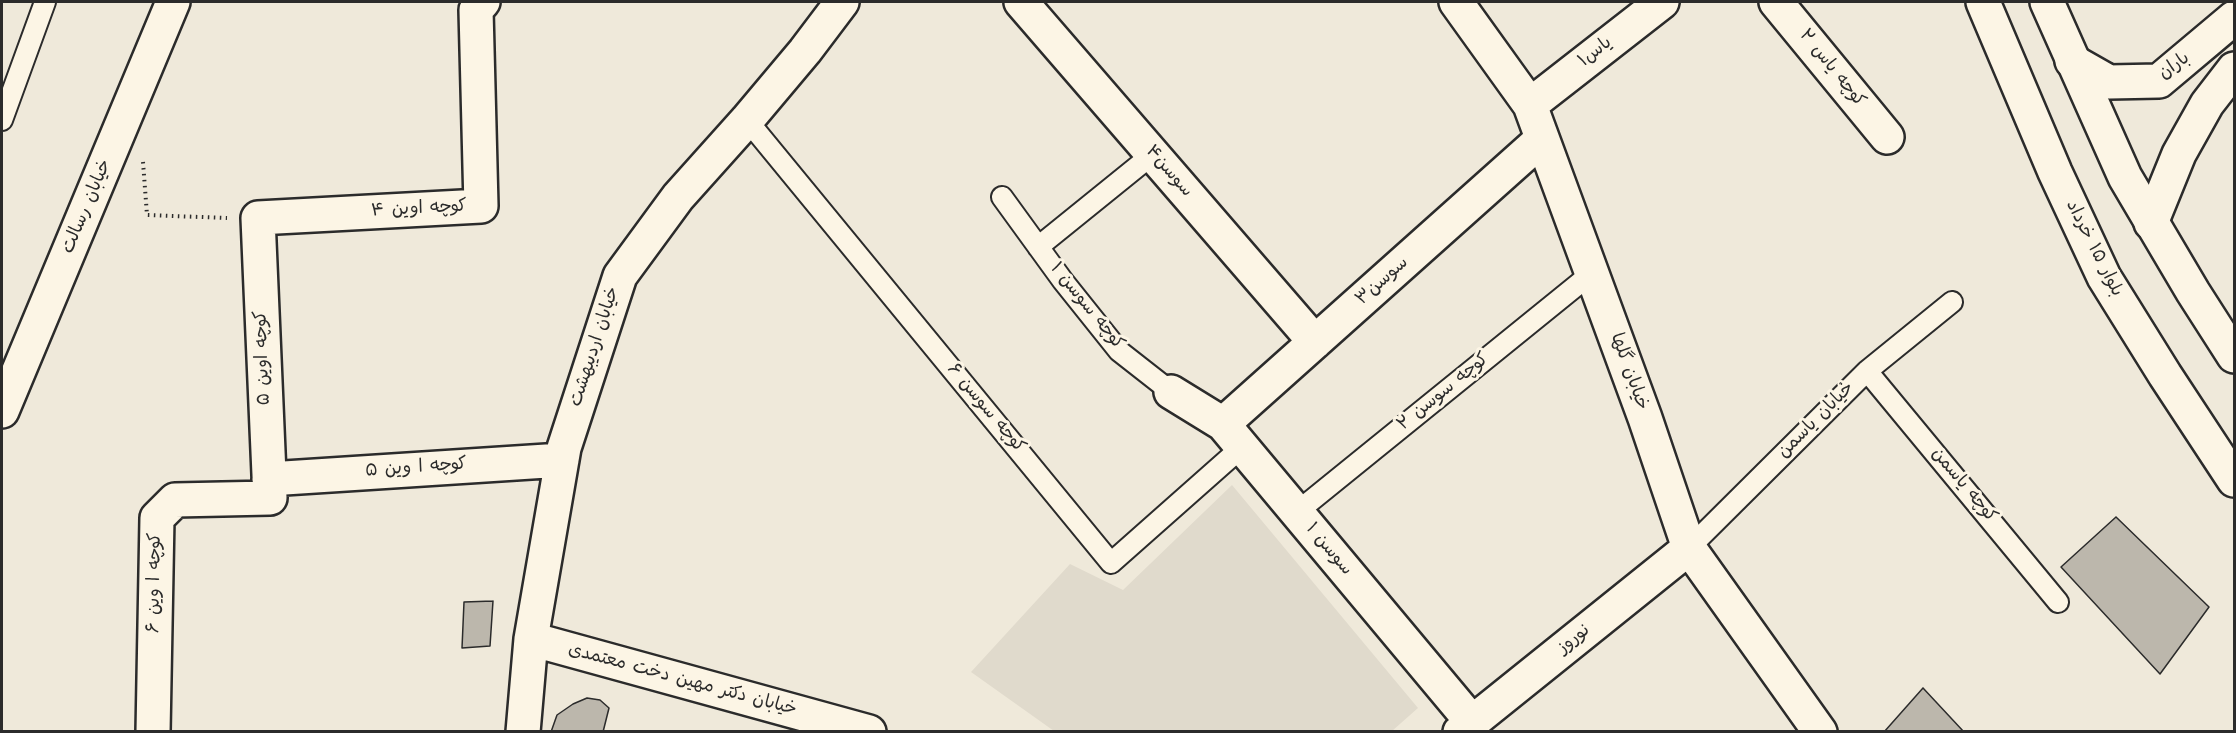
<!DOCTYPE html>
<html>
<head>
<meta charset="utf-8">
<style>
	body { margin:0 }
	#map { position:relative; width:2236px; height:733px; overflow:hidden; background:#efe9da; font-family:Kalam,sans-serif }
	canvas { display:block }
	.frame { position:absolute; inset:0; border:3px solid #2b2b2b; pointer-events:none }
</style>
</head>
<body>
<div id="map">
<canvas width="2236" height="733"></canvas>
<div class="frame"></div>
</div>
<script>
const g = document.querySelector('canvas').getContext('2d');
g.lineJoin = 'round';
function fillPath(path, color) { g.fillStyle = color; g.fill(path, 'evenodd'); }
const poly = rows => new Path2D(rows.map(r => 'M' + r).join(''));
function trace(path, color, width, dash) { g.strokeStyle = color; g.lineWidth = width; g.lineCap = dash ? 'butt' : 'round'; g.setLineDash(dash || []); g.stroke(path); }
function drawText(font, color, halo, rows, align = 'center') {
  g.font = font + ' Kalam,"Playpen Sans Arabic",sans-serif'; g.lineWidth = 6; g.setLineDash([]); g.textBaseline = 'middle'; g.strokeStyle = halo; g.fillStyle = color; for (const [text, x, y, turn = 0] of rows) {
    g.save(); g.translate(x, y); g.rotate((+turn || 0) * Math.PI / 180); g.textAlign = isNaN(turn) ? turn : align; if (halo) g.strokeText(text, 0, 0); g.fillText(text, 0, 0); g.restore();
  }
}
fillPath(poly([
	[1232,485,1418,708,1392,731,1054,731,971,672,1070,564,1123,590]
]), '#e0dacc');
const building = poly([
	[2116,517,2209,607,2160,674,2061,567,2116,517],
	[493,601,490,646,462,648,464,602,493,601],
	[1923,688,1964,732,1884,732,1923,688],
	[587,698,600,700,609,708,603,732,551,732,557,715,573,704,587,698]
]);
fillPath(building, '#bcb7ac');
trace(building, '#2b2b2b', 1.5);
const service = poly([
	[2,120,45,2],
	[747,120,1111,563,1242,447,1235,442],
	[1002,197,1063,281,1119,351,1179,398],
	[1038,247,1153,154],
	[1867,371,2058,602],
	[1297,512,1592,273],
	[1689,548,1867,371,1952,302]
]);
const minor = poly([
	[1021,2,1315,342],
	[1456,2,1530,105,1645,418,1689,548,1820,732],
	[1776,2,1887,137],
	[2072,61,2109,82,2159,81,2234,18],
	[1530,105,1662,2],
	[2151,223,2179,154,2207,104,2234,69],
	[1171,392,1223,424,1472,722],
	[1223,424,1542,139],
	[269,479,562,460],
	[531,639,869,732],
	[153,732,157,518,175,500,270,498,258,218,481,206,476,10,483,2],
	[523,732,531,639,564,448,620,276,678,197,747,120,805,51,842,2],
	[1460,732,1689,548]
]);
const tertiary = poly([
	[1983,2,2055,172,2104,277,2165,375,2234,480],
	[2047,2,2125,177,2193,292,2234,356],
	[2,411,173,2]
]);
trace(service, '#2b2b2b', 24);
trace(minor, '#2b2b2b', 38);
trace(tertiary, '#2b2b2b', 38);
trace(poly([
	[143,162,147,215,227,218]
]), '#2b2b2b', 4, [1.5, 4.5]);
trace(service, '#fcf5e5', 20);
trace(minor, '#fcf5e5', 33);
trace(tertiary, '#fcf5e5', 33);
drawText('18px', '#2b2b2b', '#fcf5e5', [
	["یاس۱",1596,53,-38],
	["باران",2175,67,-35],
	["کوچه یاس ۲",1831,69,51],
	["سوسن۴",1168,172,49],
	["خیابان رسالت",88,207,-67],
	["کوچه اوین ۴",419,210,-3],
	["بلوار ۱۵ خرداد",2093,249,63],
	["سوسن۳",1383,282,-42],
	["کوچه سوسن ۱",1086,307,51],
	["خیابان اردیبهشت",596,347,-72],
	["کوچه اوین ۵",264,358,-92],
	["خیابان گلها",1628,372,70],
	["کوچه سوسن ۲",1444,393,-39],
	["کوچه سوسن ۶",985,409,50],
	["خیابان یاسمن",1817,421,-45],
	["کوچه ا وین ۵",416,469,-4],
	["کوچه یاسمن",1963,486,50],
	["سوسن ۱",1328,550,50],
	["کوچه ا وین ۶",156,583,-89],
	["نوروز",1575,640,-39],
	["خیابان دکتر مهین دخت معتمدی",682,681,15]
]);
</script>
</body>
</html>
